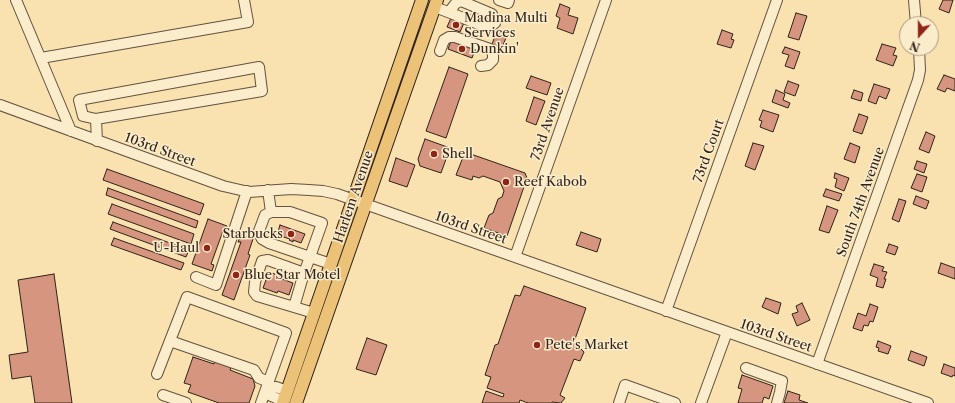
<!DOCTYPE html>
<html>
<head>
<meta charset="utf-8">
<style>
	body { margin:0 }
	#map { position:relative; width:955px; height:403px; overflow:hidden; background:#f9e2af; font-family:"Libre Caslon Text",serif }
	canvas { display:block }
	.north { position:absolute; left:899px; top:16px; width:40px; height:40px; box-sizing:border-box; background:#fbeccb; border:1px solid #a99b84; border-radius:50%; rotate:201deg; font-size:11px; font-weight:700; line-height:16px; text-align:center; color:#2f221a }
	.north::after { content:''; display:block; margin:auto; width:14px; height:18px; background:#8f2418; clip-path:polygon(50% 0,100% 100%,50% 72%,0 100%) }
</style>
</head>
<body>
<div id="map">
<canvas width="955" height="403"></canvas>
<div class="north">N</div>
</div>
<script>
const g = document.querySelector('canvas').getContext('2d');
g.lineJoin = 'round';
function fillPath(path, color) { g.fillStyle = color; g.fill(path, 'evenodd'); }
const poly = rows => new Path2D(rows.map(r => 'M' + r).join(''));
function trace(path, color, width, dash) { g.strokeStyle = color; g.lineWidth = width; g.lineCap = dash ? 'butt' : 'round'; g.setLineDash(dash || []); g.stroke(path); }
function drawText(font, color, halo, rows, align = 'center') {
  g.font = font + ' "Libre Caslon Text",serif'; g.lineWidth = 3; g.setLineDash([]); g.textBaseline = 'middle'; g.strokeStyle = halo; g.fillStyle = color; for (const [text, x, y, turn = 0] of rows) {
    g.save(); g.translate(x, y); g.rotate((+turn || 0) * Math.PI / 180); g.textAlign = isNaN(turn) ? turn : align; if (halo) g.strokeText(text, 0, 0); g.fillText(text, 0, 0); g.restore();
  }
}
const building = poly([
	[943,0,953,0,949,13,939,9,943,0],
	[560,4,570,8,568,15,578,18,573,34,557,28,560,18,556,16,560,4],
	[796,13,807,16,799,40,788,37,796,13],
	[451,18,464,23,460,32,447,27,451,18],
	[722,30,733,34,731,39,734,40,731,48,717,44,722,30],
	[497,31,507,35,502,48,492,44,497,31],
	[451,41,475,50,472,58,448,49,451,41],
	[882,44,896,48,893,55,897,56,893,66,876,60,882,44],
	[785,47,800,52,794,69,785,66,789,55,782,53,785,47],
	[449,67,468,74,446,138,426,131,449,67],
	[944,75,955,79,955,91,947,88,945,92,937,89,944,75],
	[531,76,551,83,547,95,526,88,531,76],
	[788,81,799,85,795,96,784,92,788,81],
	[874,84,890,89,886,99,879,96,876,104,868,101,874,84],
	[776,90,785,94,783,100,790,103,788,108,772,102,776,90],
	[854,90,863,93,861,101,851,98,854,90],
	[534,97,545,101,536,125,526,121,534,97],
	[763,110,779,115,773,132,760,127,762,121,759,120,763,110],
	[859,114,868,117,862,134,853,131,859,114],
	[926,132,935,136,929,153,919,149,926,132],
	[425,139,450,148,441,173,420,166,418,159,425,139],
	[753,143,764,146,755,170,745,166,753,143],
	[850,143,860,147,855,163,844,159,850,143],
	[465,152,525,173,527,178,507,236,484,228,489,215,493,213,498,199,502,197,504,191,500,182,483,176,479,178,473,176,472,180,456,175,465,152],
	[396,158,415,165,407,187,389,181,396,158],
	[917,161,927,164,924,173,914,169,917,161],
	[107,169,204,204,200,215,103,180,107,169],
	[835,173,849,178,844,191,835,187,837,179,834,178,835,173],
	[917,174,927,177,922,192,911,188,917,174],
	[108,188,198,221,196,228,106,195,108,188],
	[826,189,842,194,839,201,823,196,826,189],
	[916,196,929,201,926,209,913,204,916,196],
	[899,199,906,201,899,222,892,219,899,199],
	[112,204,194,234,191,244,108,214,112,204],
	[827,206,838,210,829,233,819,230,827,206],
	[208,219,227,226,226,232,223,231,211,264,214,265,212,271,192,264,208,219],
	[113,222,189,250,186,257,110,229,113,222],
	[280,225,305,234,301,243,293,240,293,242,289,240,290,239,277,235,280,225],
	[581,232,601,239,597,252,576,245,581,232],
	[241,235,253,239,248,254,250,255,234,300,222,295,241,242,238,242,241,235],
	[114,238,184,263,181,270,111,245,114,238],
	[889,244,898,247,895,255,886,252,889,244],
	[941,263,955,268,955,279,938,273,941,263],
	[874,264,884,267,882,271,887,272,884,279,886,279,883,288,876,286,878,278,870,275,874,264],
	[269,272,283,277,282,279,293,283,289,295,278,291,277,293,263,288,269,272],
	[54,274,72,403,35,403,31,376,12,379,9,355,28,352,18,280,54,274],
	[524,286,586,308,574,342,584,352,580,361,574,359,560,395,565,398,561,403,552,402,552,403,528,403,520,400,519,403,482,403,486,391,503,397,504,394,487,388,491,377,485,375,495,345,498,344,515,295,520,296,524,286],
	[766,298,781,303,778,314,762,307,766,298],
	[802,303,810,320,797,326,792,314,798,312,796,306,802,303],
	[870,304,878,307,873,322,870,321,868,326,864,325,862,331,853,328,858,313,866,316,870,304],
	[367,338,387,345,376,375,356,369,367,338],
	[878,341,891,346,888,354,878,351,879,348,876,347,878,341],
	[911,351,927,357,924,366,908,360,911,351],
	[193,357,214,364,216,358,232,364,230,370,253,379,255,386,249,403,219,403,188,392,191,385,184,383,193,357],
	[944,364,955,368,955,376,953,375,952,377,941,373,944,364],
	[742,375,773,386,769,399,764,397,762,403,738,403,742,389,738,388,742,375],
	[788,391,800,395,799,400,808,403,784,403,788,391]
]);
fillPath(building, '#d6957f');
trace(building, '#2f221a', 1);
const minor = poly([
	[16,0,71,131],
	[499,0,508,3,509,0],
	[914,0,916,24],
	[435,7,489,28,495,23,492,14,461,1,456,3,449,12],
	[440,51,444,40,449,37,455,37,490,49,493,54,493,60,488,65,481,66],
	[41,58,248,22,244,0],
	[0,105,223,186,249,192,291,189,309,190,323,191,337,194,928,403],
	[96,119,83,116,79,100,259,67,262,91,96,119,97,141],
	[268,190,271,212,265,215,259,231,260,235,262,239,269,243,310,257,304,273],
	[271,212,290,212,322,223,310,257,331,264],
	[515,257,606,0],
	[196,277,216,285,247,191],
	[294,307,304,273,268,260,262,261,255,282,254,292,257,296,294,307,314,313],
	[666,311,777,0],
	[170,341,254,370,259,378,269,382],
	[817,364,918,80,920,70,919,48],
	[746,368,782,381,780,392,777,403],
	[157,374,187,297,286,333,261,403],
	[163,395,186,403],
	[283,401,269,395,267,388,276,387,287,391],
	[619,403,625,385,675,403],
	[701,403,727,332]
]);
const major = poly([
	[283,403,422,0],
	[296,403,437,0]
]);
trace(minor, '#62523f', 12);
trace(major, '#2f221a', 14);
trace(minor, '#fbeccb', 10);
trace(major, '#ecc178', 12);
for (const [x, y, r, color] of [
	[456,25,4,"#8f2418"],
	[462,49,4,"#8f2418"],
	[434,154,4,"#8f2418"],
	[506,182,4,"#8f2418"],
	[291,234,4,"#8f2418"],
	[207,248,4,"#8f2418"],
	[236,275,4,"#8f2418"],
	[537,345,4,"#8f2418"]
]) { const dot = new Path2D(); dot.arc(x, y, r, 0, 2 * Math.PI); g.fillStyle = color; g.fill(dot); trace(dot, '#fbeccb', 1.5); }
drawText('13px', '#2f221a', '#fbeccb', [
	["Madina Multi",464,18],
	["Services",464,33],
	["Dunkin'",470,49],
	["Shell",442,154],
	["Reef Kabob",514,182],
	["Starbucks",283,234,"right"],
	["U-Haul",199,248,"right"],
	["Blue Star Motel",244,275],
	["Pete's Market",545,345]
], 'left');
drawText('13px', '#2f221a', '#fbeccb', [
	["73rd Avenue",548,124,-71],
	["103rd Street",160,150,20],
	["73rd Court",709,151,-70],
	["Harlem Avenue",354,197,-71],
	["South 74th Avenue",861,202,-70],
	["103rd Street",471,228,19],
	["103rd Street",776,336,19]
]);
</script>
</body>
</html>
